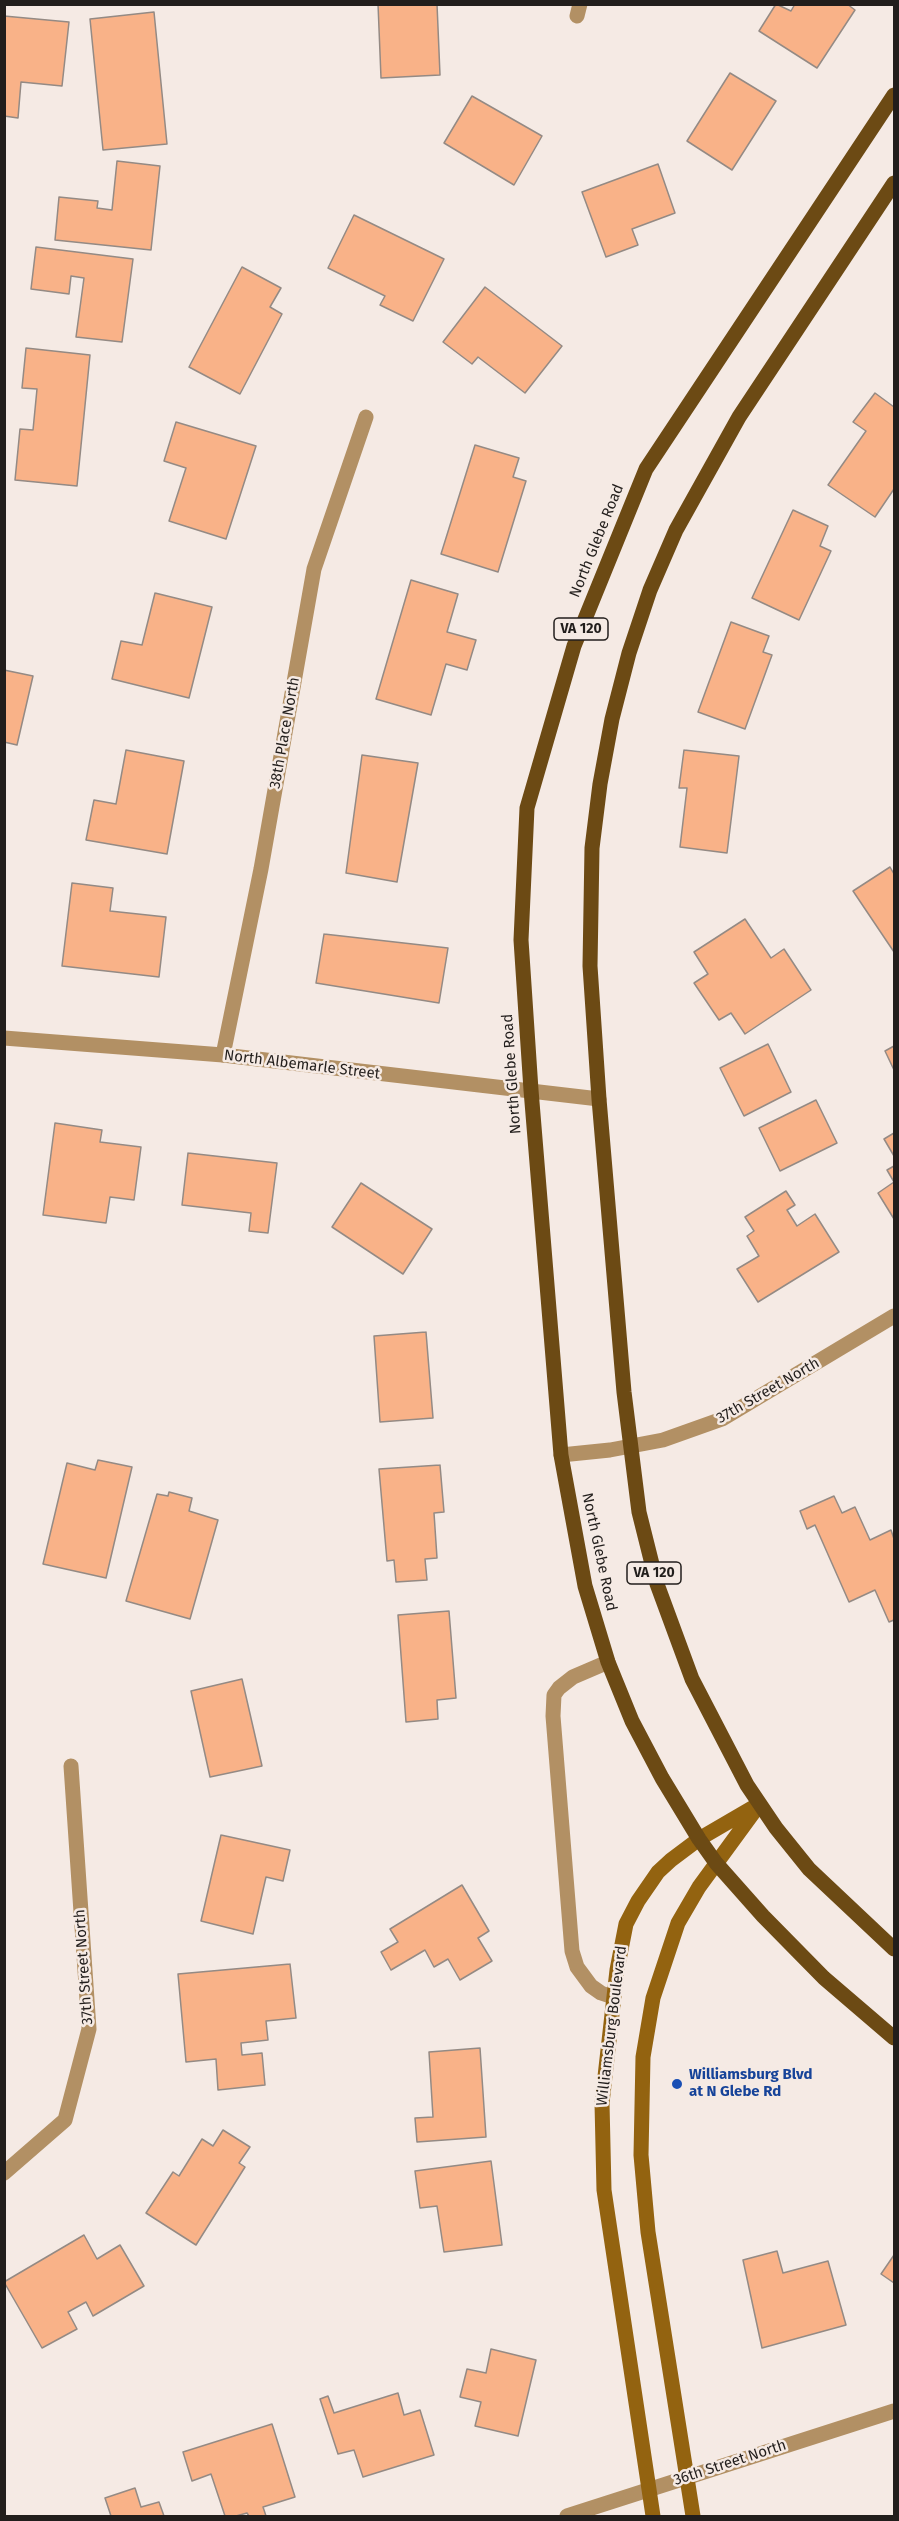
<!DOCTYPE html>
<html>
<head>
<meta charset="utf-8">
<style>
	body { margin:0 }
	#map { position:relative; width:899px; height:2521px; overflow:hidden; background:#f5eae4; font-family:"Fira Sans",sans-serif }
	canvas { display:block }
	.frame { position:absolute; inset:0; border:6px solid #221e1c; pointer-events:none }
</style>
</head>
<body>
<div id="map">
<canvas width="899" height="2521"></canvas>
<div class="frame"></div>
</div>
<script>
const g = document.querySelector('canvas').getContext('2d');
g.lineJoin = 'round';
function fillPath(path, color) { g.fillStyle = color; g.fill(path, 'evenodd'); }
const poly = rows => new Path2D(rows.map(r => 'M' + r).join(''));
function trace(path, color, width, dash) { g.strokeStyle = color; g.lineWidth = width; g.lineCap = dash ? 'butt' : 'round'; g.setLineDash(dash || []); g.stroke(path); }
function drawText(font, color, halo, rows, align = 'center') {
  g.font = font + ' "Fira Sans",sans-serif'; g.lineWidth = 5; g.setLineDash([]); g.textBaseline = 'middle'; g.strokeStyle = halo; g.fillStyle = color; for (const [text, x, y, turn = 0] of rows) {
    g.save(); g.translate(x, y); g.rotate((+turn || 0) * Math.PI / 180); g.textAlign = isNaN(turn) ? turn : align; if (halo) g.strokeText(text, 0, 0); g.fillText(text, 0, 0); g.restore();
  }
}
const building = poly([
	[378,4,437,4,440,75,381,78,378,4],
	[776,4,791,11,795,4,847,4,855,10,817,68,759,31,776,4],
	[154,12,167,144,103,150,90,19,154,12],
	[4,16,69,22,62,86,21,82,18,118,4,116,4,16],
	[730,73,776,101,732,170,687,141,730,73],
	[472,96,542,136,514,185,444,143,472,96],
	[117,161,160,166,151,250,55,240,59,197,98,201,97,208,112,210,117,161],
	[658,164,675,213,632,229,638,245,606,257,582,192,658,164],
	[354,215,444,259,413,321,380,305,385,296,328,268,354,215],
	[36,247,133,259,122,342,76,337,84,278,71,276,69,294,31,289,36,247],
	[242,267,281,288,270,307,282,314,240,394,189,367,242,267],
	[485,287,562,346,525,393,478,357,472,364,443,342,485,287],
	[26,348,90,355,77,486,15,480,20,429,33,430,37,389,22,388,26,348],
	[875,393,894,407,894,489,875,517,828,485,866,431,853,422,875,393],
	[176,422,256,446,226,539,169,521,186,468,164,461,176,422],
	[475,445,519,458,513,477,526,481,498,572,441,554,475,445],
	[793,510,828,526,820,546,831,551,799,620,752,598,793,510],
	[411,580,458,594,447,632,476,640,467,670,446,664,431,715,376,699,411,580],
	[155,593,212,607,189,698,112,679,121,641,142,645,155,593],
	[731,622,769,636,763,652,772,655,745,729,698,712,731,622],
	[4,670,33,676,17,745,4,742,4,670],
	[126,750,184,761,167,854,86,840,94,800,116,804,126,750],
	[684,750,739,756,727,853,680,847,687,788,679,788,684,750],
	[362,755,418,763,397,882,346,873,362,755],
	[890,867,894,874,894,952,853,891,890,867],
	[72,883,113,888,110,911,166,917,159,977,62,966,72,883],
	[745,919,771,958,784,949,811,990,745,1034,731,1013,719,1020,694,983,708,974,694,952,745,919],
	[324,934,448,948,439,1003,316,983,324,934],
	[768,1044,791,1092,744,1116,720,1068,768,1044],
	[894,1046,894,1070,885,1051,894,1046],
	[816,1100,837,1143,780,1171,759,1128,816,1100],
	[55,1123,102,1130,100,1142,141,1147,134,1200,110,1197,106,1223,43,1215,55,1123],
	[894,1133,894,1156,884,1139,894,1133],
	[188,1153,277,1163,268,1233,249,1231,251,1213,182,1205,188,1153],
	[894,1166,894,1182,887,1170,894,1166],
	[894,1182,894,1219,878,1193,894,1182],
	[361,1183,432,1229,403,1274,332,1227,361,1183],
	[786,1191,795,1205,787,1210,797,1226,815,1214,839,1252,758,1302,737,1269,759,1256,747,1236,754,1231,745,1217,786,1191],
	[426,1332,433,1418,380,1422,374,1336,426,1332],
	[98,1460,132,1467,106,1578,43,1564,67,1463,95,1470,98,1460],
	[440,1465,444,1512,434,1513,437,1558,425,1559,427,1580,396,1582,394,1560,387,1561,379,1469,440,1465],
	[169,1492,192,1498,189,1511,218,1520,190,1619,126,1601,157,1494,168,1496,169,1492],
	[834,1496,842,1513,855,1507,870,1540,891,1530,894,1539,894,1620,889,1622,875,1590,849,1602,815,1525,807,1529,800,1511,834,1496],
	[449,1611,456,1698,437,1700,438,1719,406,1722,398,1615,449,1611],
	[242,1679,262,1766,210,1777,191,1691,242,1679],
	[221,1835,290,1850,283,1881,266,1877,253,1934,201,1921,221,1835],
	[462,1885,489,1931,478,1938,492,1961,460,1980,448,1959,434,1967,425,1950,391,1970,381,1952,398,1942,390,1929,462,1885],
	[290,1964,296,2018,266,2021,268,2040,241,2043,242,2055,262,2053,265,2085,218,2090,216,2059,186,2062,178,1974,290,1964],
	[480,2048,486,2137,417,2142,415,2118,433,2117,429,2052,480,2048],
	[223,2130,250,2147,239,2163,245,2167,196,2245,146,2213,173,2172,179,2176,202,2139,213,2146,223,2130],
	[491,2161,502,2245,444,2252,437,2206,420,2208,415,2171,491,2161],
	[84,2235,97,2259,120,2245,144,2286,93,2316,86,2302,68,2312,77,2329,42,2348,4,2282,84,2235],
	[777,2251,783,2273,828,2261,846,2325,762,2348,743,2260,777,2251],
	[894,2255,894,2283,881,2274,894,2255],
	[491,2349,536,2360,518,2436,475,2426,481,2402,460,2397,467,2369,486,2373,491,2349],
	[398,2393,404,2415,420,2410,434,2455,363,2477,354,2450,338,2454,320,2399,328,2396,334,2413,398,2393],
	[272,2424,295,2497,263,2507,266,2516,249,2516,247,2513,236,2516,225,2516,211,2474,192,2481,183,2452,272,2424],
	[135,2488,141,2507,159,2502,164,2516,111,2516,105,2498,135,2488]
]);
fillPath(building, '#f9b288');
trace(building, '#948a84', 1.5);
trace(poly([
	[577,16,580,4],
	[223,1055,261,869,314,569,366,417],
	[561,1455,610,1450,663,1440,722,1419,894,1316],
	[608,1662,573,1677,559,1688,554,1695,553,1716,572,1951,577,1967,591,1986,601,1993,613,1997],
	[4,2173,65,2120,89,2029,71,1766],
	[567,2516,894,2411]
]), '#b29064', 15);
trace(poly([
	[4,1038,223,1055,599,1099]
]), '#b29064', 15);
trace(poly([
	[653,2516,604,2190,602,2103,617,1970,626,1924,638,1901,658,1872,671,1860,699,1839,759,1804],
	[693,2516,648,2232,641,2155,643,2057,653,1998,678,1923,699,1887,756,1809]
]), '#936310', 15);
trace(poly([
	[894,95,646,469,574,646,527,808,521,940,531,1090,561,1455,585,1586,608,1662,632,1721,662,1778,699,1839,716,1863,763,1916,824,1978,894,2038],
	[894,183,739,417,676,530,650,590,629,653,612,719,600,784,592,848,590,966,599,1099,624,1392,639,1512,657,1584,692,1679,747,1785,776,1828,809,1869,894,1949]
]), '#6c4a14', 15);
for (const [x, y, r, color] of [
	[677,2084,6,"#1a4fb4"]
]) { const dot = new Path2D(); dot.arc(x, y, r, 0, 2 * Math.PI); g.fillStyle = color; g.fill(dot); trace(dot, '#f5eae4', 2); }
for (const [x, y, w] of [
	[581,629,54],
	[654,1573,54]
]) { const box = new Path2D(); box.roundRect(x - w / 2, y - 11, w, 22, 4.5); g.fillStyle = '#f5eae4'; g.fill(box); trace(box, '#221e1c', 1.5); }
drawText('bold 14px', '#221e1c', null, [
	["VA 120",581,629],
	["VA 120",654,1573]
]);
drawText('15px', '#221e1c', '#f5eae4', [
	["North Glebe Road",597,541,-68],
	["38th Place North",285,733,-80],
	["North Albemarle Street",302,1065,7],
	["North Glebe Road",512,1074,-94],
	["37th Street North",768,1391,-30],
	["North Glebe Road",599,1552,78],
	["37th Street North",84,1967,-94],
	["Williamsburg Boulevard",612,2026,-83],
	["36th Street North",730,2463,-18]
]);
drawText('bold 15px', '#164399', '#f5eae4', [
	["Williamsburg Blvd",689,2075],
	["at N Glebe Rd",689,2092]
], 'left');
</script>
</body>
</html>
